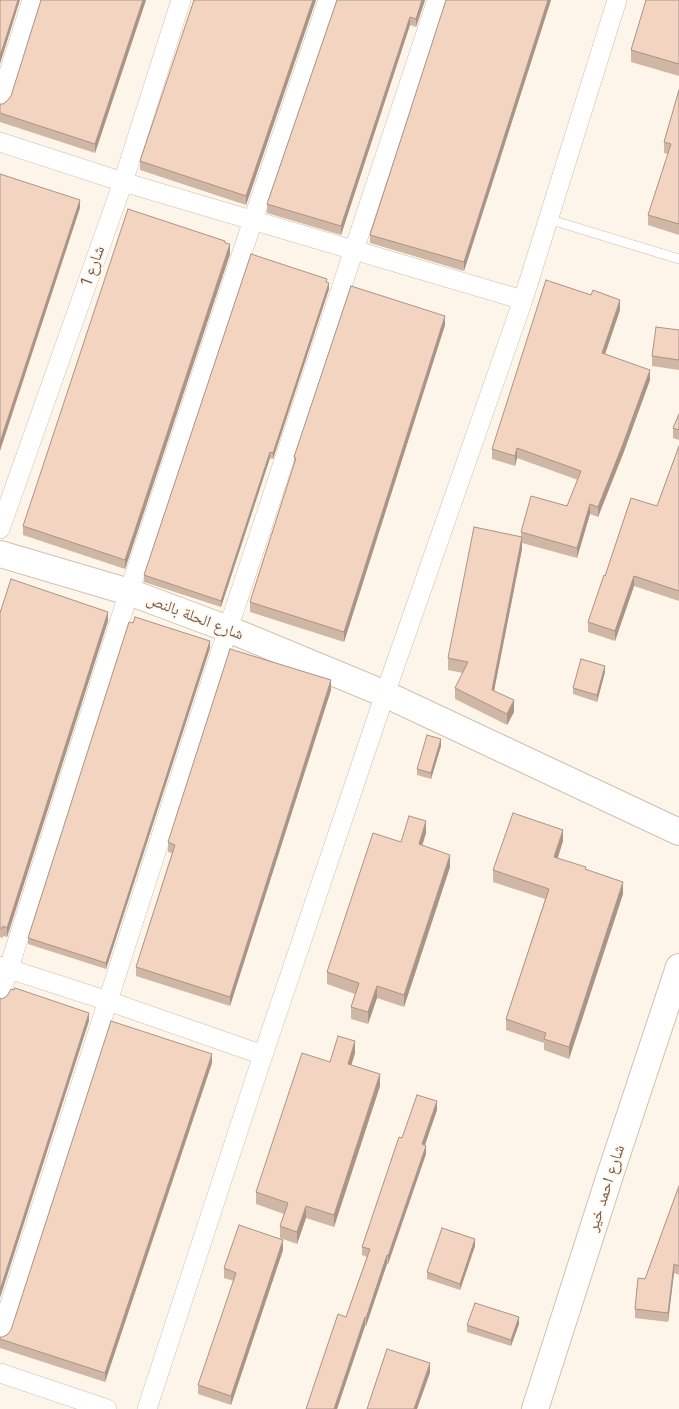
<!DOCTYPE html>
<html>
<head>
<meta charset="utf-8">
<style>
	body { margin:0 }
	canvas { display:block; background:#fdf5e9 }
</style>
</head>
<body>
<canvas width="679" height="1409"></canvas>
<script>
const g = document.querySelector('canvas').getContext('2d');
g.lineJoin = 'round';
const poly = rows => new Path2D(rows.map(r => 'M' + r).join(''));
function trace(path, color, width, dash) { g.strokeStyle = color; g.lineWidth = width; g.lineCap = dash ? 'butt' : 'round'; g.setLineDash(dash || []); g.stroke(path); }
function fillPath(path, color) { g.fillStyle = color; g.fill(path, 'evenodd'); }
function drawText(font, color, halo, rows, align = 'center') {
  g.font = font + ' Inter,"Noto Naskh Arabic",sans-serif'; g.lineWidth = 4; g.setLineDash([]); g.textBaseline = 'middle'; g.strokeStyle = halo; g.fillStyle = color; for (const [text, x, y, turn = 0] of rows) {
    g.save(); g.translate(x, y); g.rotate((+turn || 0) * Math.PI / 180); g.textAlign = isNaN(turn) ? turn : align; if (halo) g.strokeText(text, 0, 0); g.fillText(text, 0, 0); g.restore();
  }
}
const lane = poly([
	[548,219,679,259]
]);
const street = poly([
	[0,101,32,0],
	[0,142,123,182,523,300],
	[0,529,123,182,181,0],
	[0,966,108,1001,263,1055],
	[0,996,129,592,253,220,328,0],
	[0,1335,228,629,437,0],
	[0,1373,107,1409],
	[147,1409,263,1055,385,694,523,300,617,0]
]);
const secondary = poly([
	[0,554,129,592,228,629,385,694,679,832],
	[535,1409,614,1163,679,967]
]);
trace(lane, '#cfbdae', 10);
trace(street, '#cfbdae', 20);
trace(secondary, '#d5bfae', 28);
trace(lane, '#fff', 9);
trace(street, '#fff', 19);
trace(secondary, '#fff', 26);
fillPath(poly([
	[146,0,95,153,0,122,0,104,3,104,7,101],
	[316,0,246,205,140,170,140,161],
	[337,0,425,0,416,27,410,25,341,235,267,213,267,204],
	[551,0,464,271,370,243,370,235],
	[679,0,679,76,631,62,631,50],
	[679,90,679,235,648,225,648,215,668,154,664,153,664,142],
	[225,243,230,254,125,569,23,535,23,526],
	[327,282,329,289,273,459,270,458,221,607,144,582,144,575],
	[620,310,605,354,650,380,623,454,598,517,590,514,577,558,522,543,522,549,494,691,514,712,507,725,455,699,455,688,463,673,448,670,448,658,521,537,521,532,567,506,578,480,517,458,515,466,492,459,492,449],
	[445,325,344,642,250,612,250,602,294,464,294,457],
	[679,330,679,370,652,366,652,356],
	[679,414,679,440,673,438,673,428],
	[679,446,679,601,634,586,615,641,588,632,588,622,605,576,657,506],
	[0,613,108,621,7,937,3,936,3,938,0,937],
	[210,648,106,969,28,944,28,938],
	[605,672,597,702,573,694,573,688],
	[331,690,230,1006,136,976,136,967,172,853,168,852,168,842],
	[441,746,431,779,417,775,417,769],
	[426,833,422,845,450,867,404,1007,377,998,368,1024,351,1019,351,1007,355,994,327,984,327,972,401,842],
	[563,841,558,858,586,870,623,894,569,1059,544,1050,544,1043,506,1030,506,1019,545,899,493,882,493,870],
	[355,1053,351,1065,380,1086,334,1227,306,1218,297,1244,280,1238,280,1226,284,1214,256,1204,256,1192,330,1062],
	[212,1063,105,1382,0,1348,0,1337,3,1337,8,1334],
	[437,1110,425,1145,426,1154,388,1264,387,1264,366,1326,365,1326,337,1409,306,1409,346,1317,367,1257,362,1255,362,1247,402,1138],
	[679,1186,679,1275,674,1273,668,1322,635,1318,635,1309,645,1279],
	[475,1246,460,1290,427,1279,427,1272],
	[283,1250,231,1405,198,1394,198,1385,234,1281,224,1278,224,1268],
	[519,1324,511,1346,467,1332,467,1325]
]), '#d0b6a5');
fillPath(poly([
	[18,0,20,0,0,64,0,56],
	[143,0,146,0,95,153,95,144],
	[313,0,316,0,246,205,246,196],
	[422,0,425,0,416,27,416,19],
	[548,0,551,0,464,271,464,262],
	[410,17,410,25,341,235,341,226],
	[80,200,80,208,0,451,0,442],
	[230,244,230,254,125,569,125,560],
	[329,283,329,289,273,459,273,453],
	[620,300,620,310,602,363,602,353],
	[445,316,445,325,344,642,344,632],
	[650,370,650,380,623,454,598,517,598,507],
	[517,448,517,458,515,466,515,456],
	[270,452,270,458,221,607,221,601],
	[590,504,590,514,577,558,577,548],
	[522,537,522,549,492,701,492,690],
	[634,576,634,586,615,641,615,631],
	[108,612,108,621,7,937,7,928],
	[210,641,210,648,106,969,106,963],
	[605,666,605,672,597,702,597,695],
	[331,680,331,690,230,1006,230,997],
	[514,700,514,712,507,725,507,714],
	[441,739,441,746,431,779,431,773],
	[426,821,426,833,419,856,419,844],
	[563,830,563,841,554,868,554,857],
	[450,855,450,867,404,1007,404,995],
	[623,882,623,894,569,1059,569,1047],
	[377,986,377,998,368,1024,368,1012],
	[89,1013,89,1021,0,1298,0,1290],
	[355,1041,355,1053,348,1076,348,1064],
	[212,1054,212,1063,105,1382,105,1373],
	[380,1074,380,1086,334,1227,334,1215],
	[437,1101,437,1110,422,1153,422,1144],
	[426,1146,426,1154,388,1264,388,1256],
	[306,1206,306,1218,297,1244,297,1232],
	[475,1239,475,1246,460,1290,460,1284],
	[283,1240,283,1250,231,1405,231,1396],
	[387,1255,387,1264,366,1326,366,1318],
	[674,1264,674,1273,668,1322,668,1313],
	[365,1317,365,1326,337,1409,334,1409],
	[519,1317,519,1324,511,1346,511,1340],
	[430,1363,430,1373,417,1409,414,1409]
]), '#a99486');
const building = poly([
	[0,0,18,0,0,56,0,0],
	[41,0,143,0,95,144,0,113,0,104,3,104,7,101,11,96,41,0],
	[194,0,313,0,246,196,140,161,194,0],
	[337,0,422,0,416,19,410,17,341,226,267,204,337,0],
	[446,0,548,0,464,262,370,235,446,0],
	[646,0,679,0,679,64,631,50,646,0],
	[679,90,679,224,648,215,671,144,664,142,679,90],
	[0,174,80,200,0,442,0,174],
	[128,209,225,241,225,243,230,244,125,560,23,526,128,209],
	[251,254,327,279,326,282,329,283,273,453,270,452,221,601,144,575,251,254],
	[546,280,591,295,593,290,620,300,602,353,650,370,623,444,598,507,590,504,577,548,521,532,531,496,567,506,581,471,517,448,515,456,492,449,546,280],
	[351,286,445,316,344,632,250,602,296,458,294,457,351,286],
	[656,327,679,330,679,360,652,356,656,327],
	[679,414,679,430,673,428,679,414],
	[679,446,679,591,634,576,615,631,588,622,604,575,605,576,631,498,657,506,679,446],
	[474,527,522,537,492,690,514,700,507,714,455,688,468,662,448,658,474,527],
	[11,579,108,612,7,928,3,926,3,928,0,928,0,613,11,579],
	[135,617,210,641,106,963,28,938,129,622,133,623,135,617],
	[230,649,331,680,230,997,136,967,175,845,168,842,230,649],
	[581,659,605,666,597,695,573,688,581,659],
	[427,735,441,739,431,773,417,769,427,735],
	[513,813,563,830,554,857,586,867,585,869,623,882,569,1047,544,1039,546,1033,506,1019,549,889,493,870,513,813],
	[409,816,426,821,419,844,450,855,404,995,377,986,368,1012,351,1007,359,983,327,972,373,833,401,842,409,816],
	[15,988,89,1013,0,1290,0,998,2,999,7,996,11,989,14,990,15,988],
	[111,1021,212,1054,105,1373,0,1339,0,1337,3,1337,8,1334,11,1330,111,1021],
	[338,1036,355,1041,348,1064,380,1074,334,1215,306,1206,297,1232,280,1226,288,1203,256,1192,302,1053,330,1062,338,1036],
	[417,1095,437,1101,422,1144,426,1146,388,1256,387,1255,366,1318,365,1317,334,1409,306,1409,338,1314,346,1317,370,1249,362,1247,399,1137,402,1138,417,1095],
	[679,1186,679,1266,674,1264,668,1313,635,1309,638,1278,645,1279,679,1186],
	[239,1225,283,1240,231,1396,198,1385,236,1273,224,1268,239,1225],
	[442,1228,475,1239,460,1284,427,1272,442,1228],
	[475,1303,519,1317,511,1340,467,1325,475,1303],
	[387,1349,430,1363,414,1409,367,1409,387,1349]
]);
fillPath(building, '#f2d4c0');
trace(building, '#a99486', 1);
drawText('16px', '#785b4c', '#fff9f0', [
	["شارع 1",93,266,-70],
	["شارع الحلة بالنص",195,617,21],
	["شارع احمد خير",606,1188,-72]
]);
</script>
</body>
</html>
